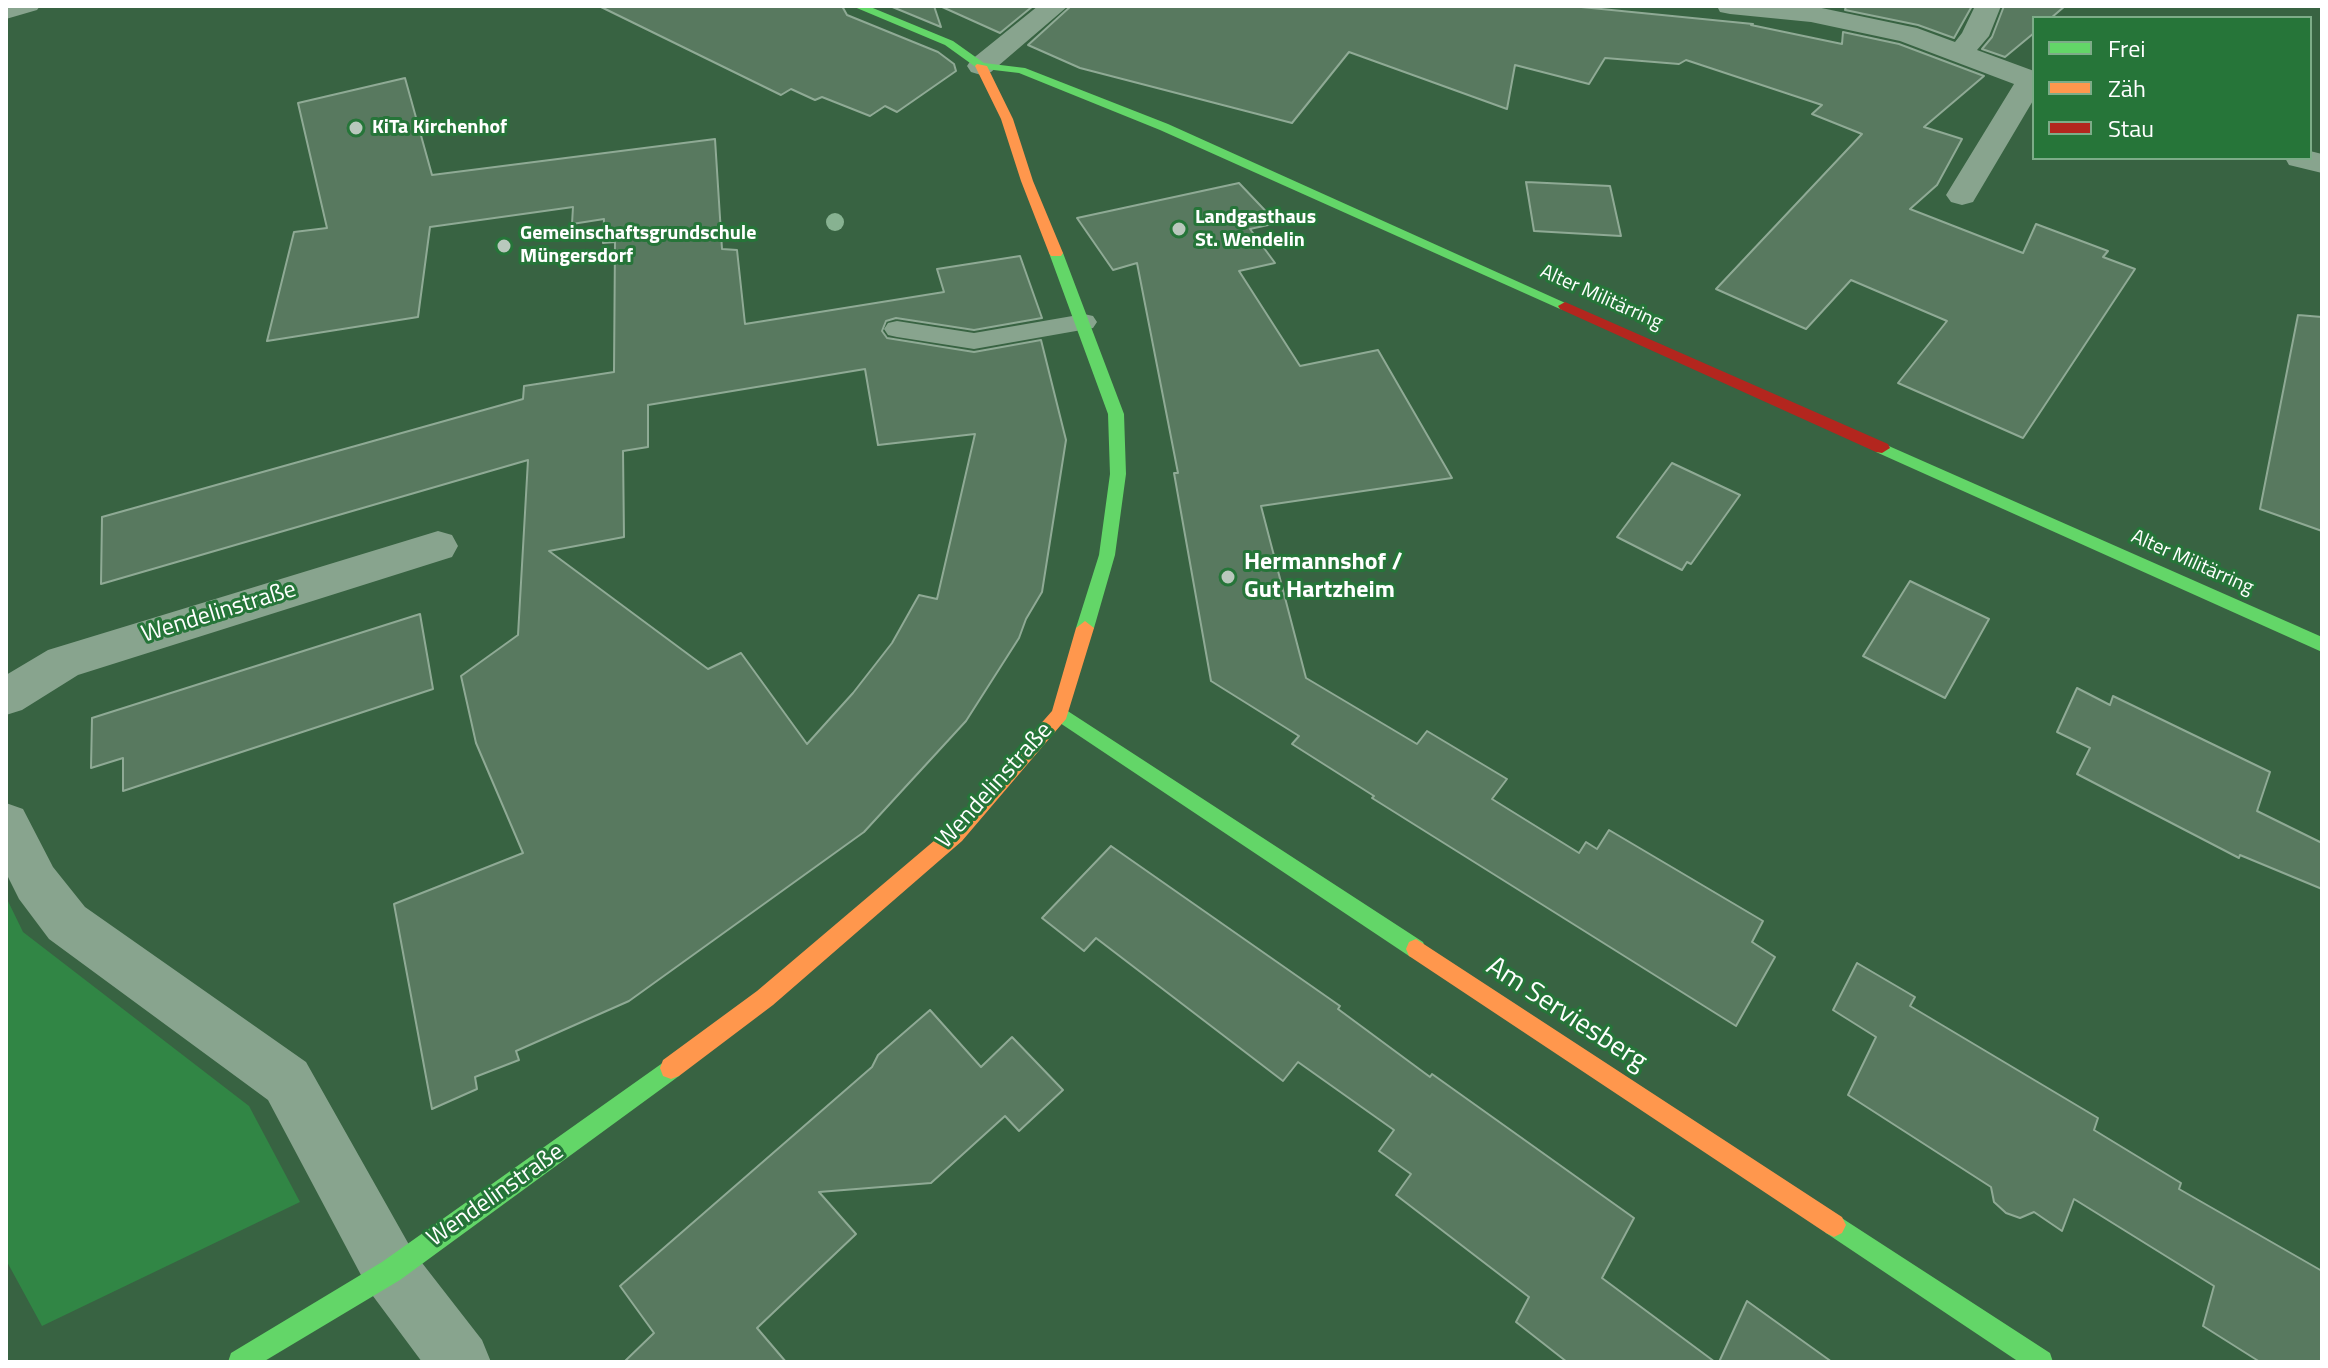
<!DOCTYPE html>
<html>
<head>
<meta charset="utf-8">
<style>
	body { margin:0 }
	#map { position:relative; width:2328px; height:1368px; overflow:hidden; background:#386342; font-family:"Titillium Web",sans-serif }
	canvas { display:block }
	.frame { position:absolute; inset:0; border:8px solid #fff; pointer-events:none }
	.legend { position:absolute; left:2032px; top:16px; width:280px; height:144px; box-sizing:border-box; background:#267539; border:2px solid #7dac88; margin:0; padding:10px 14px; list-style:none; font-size:24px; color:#fff }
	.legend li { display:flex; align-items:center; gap:16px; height:40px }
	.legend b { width:40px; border:2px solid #7dac88 }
</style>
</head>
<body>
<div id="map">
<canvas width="2328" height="1368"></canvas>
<div class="frame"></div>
<ul class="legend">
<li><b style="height:10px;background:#63d668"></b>Frei</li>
<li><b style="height:10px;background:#ff974d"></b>Zäh</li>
<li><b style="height:10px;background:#b3261e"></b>Stau</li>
</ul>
</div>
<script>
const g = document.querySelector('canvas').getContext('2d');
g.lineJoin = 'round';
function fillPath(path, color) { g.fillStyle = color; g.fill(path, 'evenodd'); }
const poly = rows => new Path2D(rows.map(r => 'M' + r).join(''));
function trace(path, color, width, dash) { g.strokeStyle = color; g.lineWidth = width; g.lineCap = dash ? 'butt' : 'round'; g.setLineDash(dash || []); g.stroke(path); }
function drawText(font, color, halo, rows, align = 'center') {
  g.font = font + ' "Titillium Web",sans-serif'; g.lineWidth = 6; g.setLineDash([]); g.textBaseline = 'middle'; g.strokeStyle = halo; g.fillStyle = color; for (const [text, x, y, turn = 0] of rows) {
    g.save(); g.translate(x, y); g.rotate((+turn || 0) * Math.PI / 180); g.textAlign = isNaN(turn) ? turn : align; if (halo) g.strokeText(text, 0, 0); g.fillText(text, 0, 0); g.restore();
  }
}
fillPath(poly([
	[6,897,23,932,249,1106,300,1202,42,1326,6,1260]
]), '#318645');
const building = poly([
	[599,6,842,6,847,15,938,52,954,64,956,71,897,112,885,106,870,116,822,97,815,100,791,89,781,95,599,6],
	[890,6,934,6,941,27,890,6],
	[940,6,1033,6,1000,33,940,6],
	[1071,6,1571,6,1753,24,1751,25,1842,44,1843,32,1899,44,1984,76,1924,127,1962,139,1937,185,1910,209,2023,253,2036,224,2108,251,2103,257,2135,269,2023,438,1898,383,1947,321,1851,280,1806,329,1716,289,1862,134,1812,114,1822,105,1686,60,1679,64,1605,58,1589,84,1515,65,1507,109,1349,52,1292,123,1080,68,1028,45,1071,6],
	[1846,6,1972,6,1954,38,1918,25,1845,10,1846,6],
	[2004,6,2065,6,2051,18,2034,18,2034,33,2005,57,1982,49,1992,37,2004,6],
	[405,78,432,175,715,139,722,249,737,250,745,324,944,292,937,269,1020,256,1042,318,974,330,896,318,886,321,882,331,887,338,974,352,1041,340,1066,440,1042,592,1026,619,1019,638,966,721,864,832,629,1001,516,1051,519,1060,475,1077,477,1089,432,1109,394,904,523,853,476,743,461,676,518,635,528,460,101,584,102,517,523,399,524,386,614,372,615,242,603,243,604,219,572,224,573,207,430,227,418,317,267,341,294,232,327,228,298,103,405,78],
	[865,369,878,445,975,434,937,599,919,595,892,643,853,693,807,744,741,653,708,669,549,551,624,537,623,451,648,447,648,405,865,369],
	[1526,182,1610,186,1621,236,1534,231,1526,182],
	[1239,183,1277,223,1250,229,1275,263,1239,271,1300,366,1378,350,1452,478,1261,506,1306,678,1417,744,1427,731,1507,779,1492,799,1579,853,1586,842,1597,849,1609,830,1763,921,1752,942,1775,957,1736,1026,1372,798,1374,796,1292,744,1299,736,1211,681,1174,473,1178,473,1137,263,1113,270,1077,218,1239,183],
	[2298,315,2322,317,2322,531,2260,509,2298,315],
	[1672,463,1740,495,1691,564,1687,562,1682,570,1617,537,1672,463],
	[1910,581,1989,619,1945,698,1863,656,1910,581],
	[420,614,433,689,123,791,123,758,91,768,92,718,420,614],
	[2077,688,2110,705,2113,696,2270,772,2257,811,2322,843,2322,889,2240,855,2239,858,2077,774,2090,748,2057,732,2077,688],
	[1111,846,1340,1006,1338,1009,1430,1077,1432,1074,1634,1218,1602,1278,1715,1362,1567,1362,1516,1322,1529,1297,1396,1195,1411,1174,1379,1151,1394,1130,1298,1062,1283,1081,1096,938,1084,951,1042,918,1111,846],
	[1857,963,1915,997,1910,1006,2098,1118,2094,1130,2181,1183,2179,1189,2322,1271,2322,1362,2260,1362,2203,1326,2214,1286,2074,1199,2062,1231,2034,1212,2020,1218,2006,1213,1994,1202,1991,1187,1848,1095,1876,1037,1833,1010,1857,963],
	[930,1010,981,1067,1012,1037,1063,1090,1019,1131,1005,1116,931,1183,819,1192,856,1234,757,1328,786,1362,624,1362,654,1333,620,1286,872,1067,878,1055,930,1010],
	[1747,1301,1832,1362,1719,1362,1747,1301]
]);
fillPath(building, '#58795f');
trace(building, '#8faa95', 2);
fillPath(poly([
	[40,6,37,10,6,19,6,7,40,6],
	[1084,314,1093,316,1097,322,1093,328,974,349,897,337,888,335,884,329,888,323,897,321,974,333,1084,314]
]), '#88a48e');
fillPath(poly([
	[1038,6,1068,6,991,72,981,75,971,72,967,66,971,60,1038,6],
	[1717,6,1812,6,1917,28,1955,42,1962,33,1975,6,2001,6,1989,36,1977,50,2034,71,2034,99,1973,202,1962,205,1951,202,1946,195,2014,84,1900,41,1811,22,1730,14,1720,12,1717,6],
	[2310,151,2322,154,2322,173,2289,165,2285,158,2310,158,2310,151],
	[438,531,452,535,458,546,452,557,78,675,22,710,6,715,6,675,48,650,438,531],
	[6,803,23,809,53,867,85,907,306,1062,412,1250,482,1340,491,1362,422,1362,370,1292,268,1100,49,939,19,899,6,873,6,803]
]), '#88a48e');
fillPath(poly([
	[852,6,868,6,953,41,984,63,1025,68,1168,124,1572,306,1565,310,1560,309,1160,130,1019,73,977,68,945,45,852,6],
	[1056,249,1063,253,1124,414,1126,474,1115,555,1094,628,1085,635,1076,628,1099,555,1110,474,1108,414,1049,253,1056,249],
	[1882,443,2322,637,2322,652,1876,452,1874,448,1882,443],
	[1060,706,1423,942,1426,949,1423,956,1416,959,1409,956,1054,719,1051,714,1054,709,1060,706],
	[671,1057,679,1060,682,1068,679,1076,400,1280,263,1362,228,1362,231,1353,382,1262,671,1057],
	[1834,1213,2050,1353,2053,1362,2019,1362,1826,1233,1822,1225,1826,1217,1834,1213]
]), '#63d668');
fillPath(poly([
	[977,64,987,66,1013,119,1033,181,1063,253,1061,256,1051,256,1049,253,1021,181,1001,119,975,66,977,64],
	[1085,621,1094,628,1066,719,962,841,773,1005,679,1076,671,1079,663,1076,660,1068,663,1060,757,991,948,829,1052,711,1076,628,1085,621],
	[1416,939,1842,1217,1846,1225,1842,1233,1834,1237,1826,1233,1409,956,1406,949,1409,942,1416,939]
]), '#ff974d');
fillPath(poly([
	[1565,302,1888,444,1890,448,1882,453,1876,452,1560,309,1558,306,1565,302]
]), '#b3261e');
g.fillStyle = '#87b291';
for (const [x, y] of [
	[835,222]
]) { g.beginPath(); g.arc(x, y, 9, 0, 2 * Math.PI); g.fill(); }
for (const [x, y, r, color] of [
	[356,128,8,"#b9c8bd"],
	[1179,229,8,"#b9c8bd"],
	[504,246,8,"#b9c8bd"],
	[1228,577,8,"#b9c8bd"]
]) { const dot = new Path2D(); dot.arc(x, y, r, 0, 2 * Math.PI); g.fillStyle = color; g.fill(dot); trace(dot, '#267539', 3); }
drawText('bold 20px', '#fff', '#267539', [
	["KiTa Kirchenhof",372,128],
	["Landgasthaus",1195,218],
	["St. Wendelin",1195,241],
	["Gemeinschaftsgrundschule",520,234],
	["Müngersdorf",520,257]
], 'left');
drawText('20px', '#fff', '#267539', [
	["Alter Militärring",1601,298,24],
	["Alter Militärring",2192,563,24]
]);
drawText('bold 24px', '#fff', '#267539', [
	["Hermannshof /",1244,563],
	["Gut Hartzheim",1244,591]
], 'left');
drawText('24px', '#fff', '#267539', [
	["Wendelinstraße",219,613,-17],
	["Wendelinstraße",995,786,-48],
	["Wendelinstraße",496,1196,-35]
]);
drawText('28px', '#fff', '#267539', [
	["Am Serviesberg",1566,1015,33]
]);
</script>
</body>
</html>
